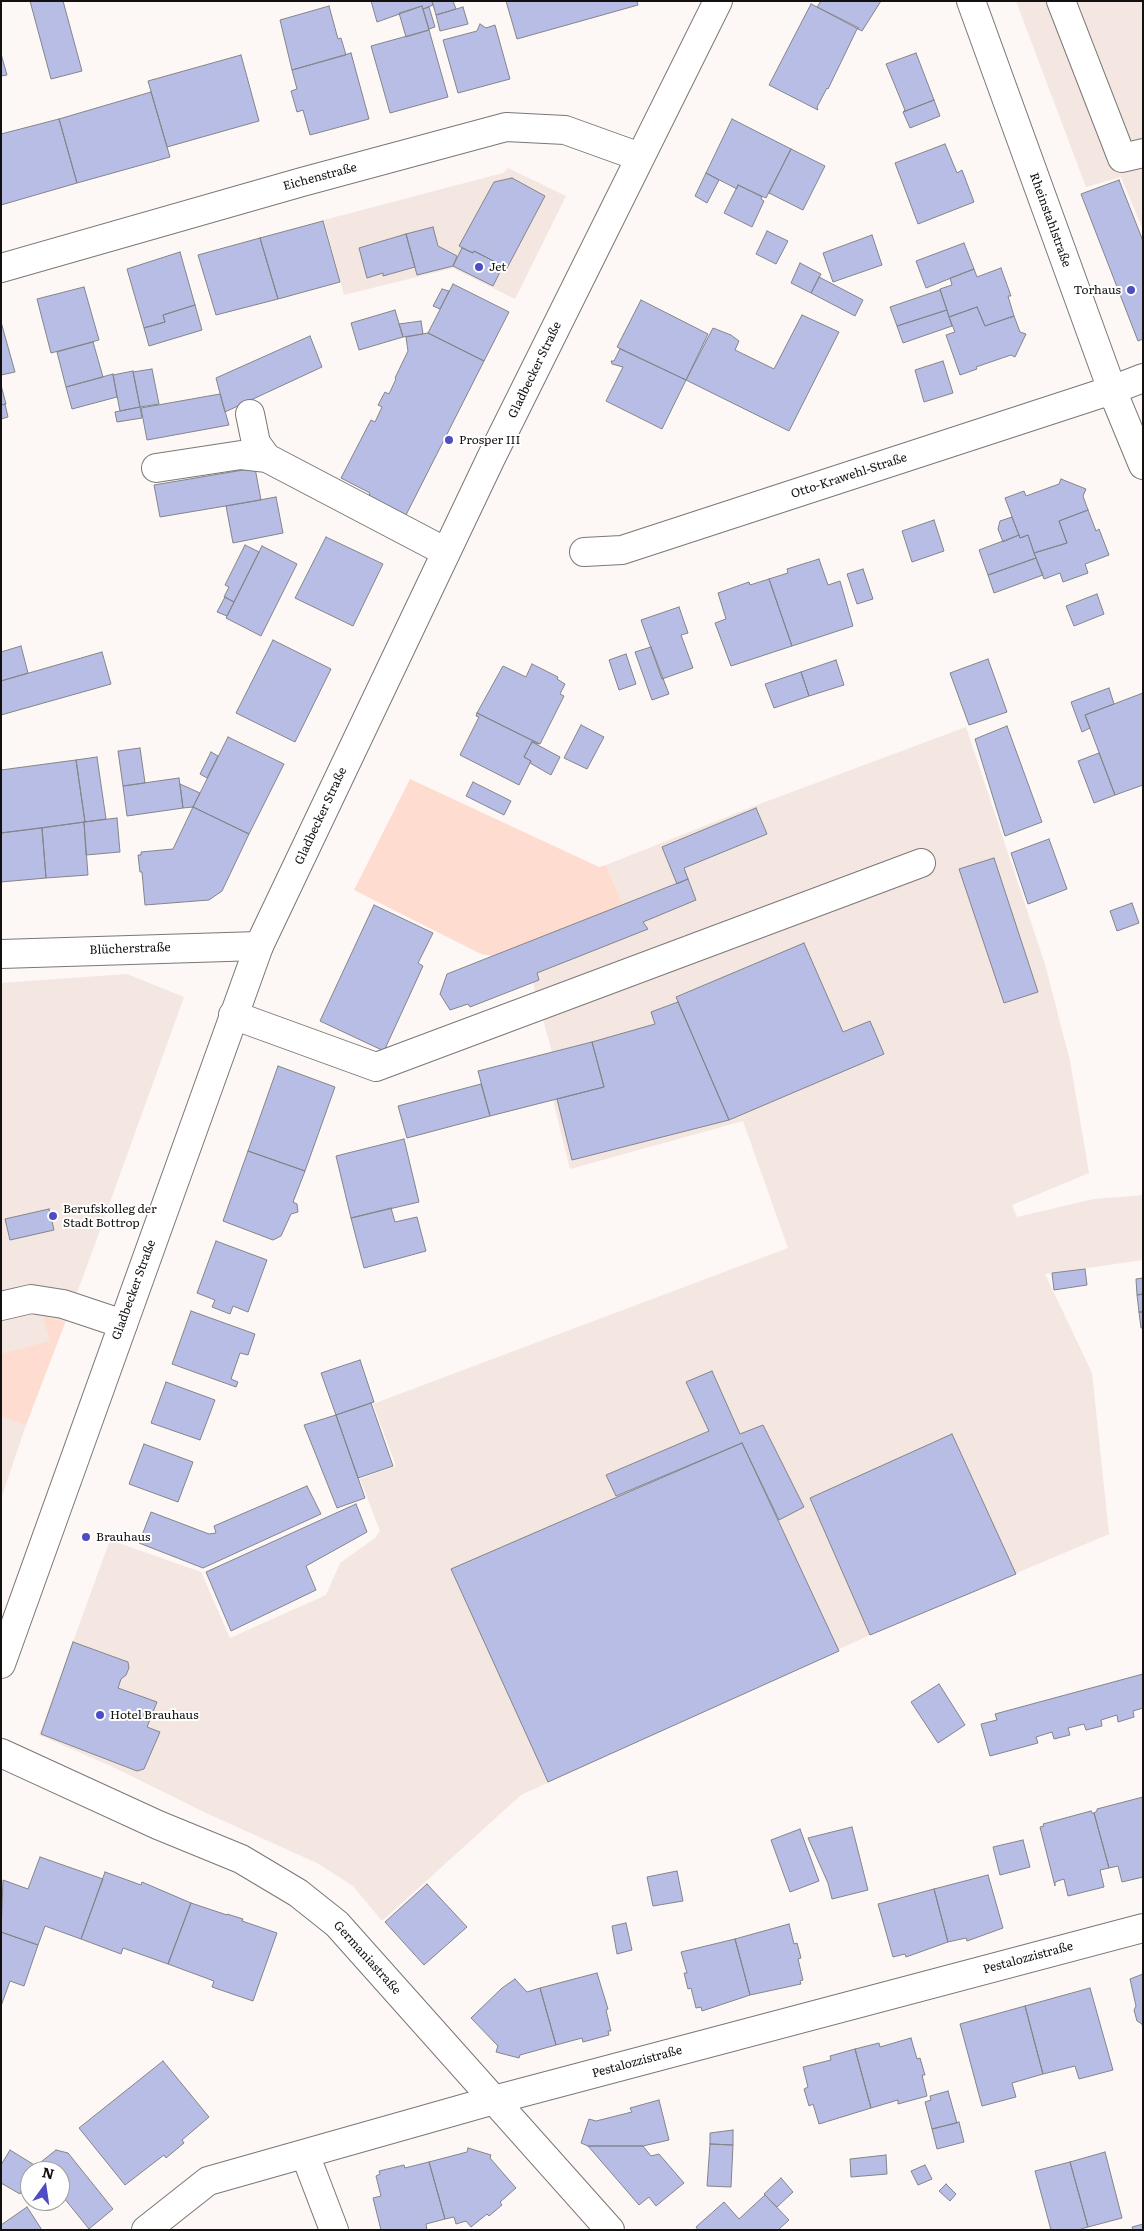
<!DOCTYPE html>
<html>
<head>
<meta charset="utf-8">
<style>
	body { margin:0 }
	#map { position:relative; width:1144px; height:2231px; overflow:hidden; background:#fdf7f5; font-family:Literata,serif }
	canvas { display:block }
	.frame { position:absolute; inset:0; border:2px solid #131110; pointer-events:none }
	.north { position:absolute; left:20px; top:2161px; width:50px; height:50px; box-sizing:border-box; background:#fff; border:1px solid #a1a09f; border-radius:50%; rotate:14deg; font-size:14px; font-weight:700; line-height:20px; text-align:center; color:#131110 }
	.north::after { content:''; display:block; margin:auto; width:18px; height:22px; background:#4e4dc4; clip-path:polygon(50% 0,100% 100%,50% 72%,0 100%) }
</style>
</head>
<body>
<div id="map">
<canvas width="1144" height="2231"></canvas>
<div class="frame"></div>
<div class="north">N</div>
</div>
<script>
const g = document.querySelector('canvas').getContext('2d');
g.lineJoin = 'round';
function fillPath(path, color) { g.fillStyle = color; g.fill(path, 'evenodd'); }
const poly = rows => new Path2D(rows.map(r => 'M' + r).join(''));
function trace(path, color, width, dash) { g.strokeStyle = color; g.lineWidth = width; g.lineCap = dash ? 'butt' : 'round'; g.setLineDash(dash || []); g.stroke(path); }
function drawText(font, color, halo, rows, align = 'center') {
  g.font = font + ' Literata,serif'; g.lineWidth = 4; g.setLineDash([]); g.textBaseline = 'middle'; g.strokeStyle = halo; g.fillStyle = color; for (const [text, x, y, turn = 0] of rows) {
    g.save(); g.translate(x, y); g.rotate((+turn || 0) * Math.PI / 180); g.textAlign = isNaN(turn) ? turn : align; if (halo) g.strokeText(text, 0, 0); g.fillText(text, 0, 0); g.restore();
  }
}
fillPath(poly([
	[1016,1,1143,1,1143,230,1121,177,1086,187],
	[508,168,566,196,515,299,453,268,344,295,324,220,503,173],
	[966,727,1045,964,1070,1061,1089,1173,1012,1205,1017,1217,1094,1199,1143,1195,1143,1260,1045,1274,1092,1373,1109,1534,870,1635,521,1795,382,1921,353,1886,317,1863,206,1813,113,1767,39,1735,110,1540,201,1572,230,1638,326,1595,340,1563,375,1538,380,1531,360,1479,396,1466,373,1404,788,1248,743,1121,570,1169,553,1100,604,1087,592,1042,552,1052,533,983,539,980,537,973,623,905,606,865,757,805],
	[127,974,184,997,87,1266,26,1425,1,1499,1,983]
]), '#f4e6e1');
fillPath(poly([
	[410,779,599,867,606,865,623,905,493,956,481,954,354,890],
	[43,1316,65,1322,26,1425,1,1416,1,1354,50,1341]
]), '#ffdcd0');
const building = poly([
	[30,1,63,1,82,71,51,79,30,1],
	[432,1,433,5,423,9,422,6,377,22,371,1,432,1],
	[432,1,453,1,456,9,436,15,432,1],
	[506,1,637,1,638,5,517,39,506,1],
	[821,1,881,1,862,31,817,7,821,1],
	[811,4,859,28,857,29,828,89,827,88,817,107,818,110,769,85,811,4],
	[329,6,338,39,341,38,346,55,292,70,280,20,329,6],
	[422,6,429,30,406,37,399,13,422,6],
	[429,7,435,27,429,29,423,9,429,7],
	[463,7,468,24,440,31,436,15,463,7],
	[480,24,486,28,495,25,510,79,458,93,443,40,477,31,480,24],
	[429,30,448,97,390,113,371,46,429,30],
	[351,53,369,119,310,135,303,110,297,112,291,91,297,89,292,70,351,53],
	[916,53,934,100,903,112,905,110,886,64,916,53],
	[1,54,7,75,1,76,1,54],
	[241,55,259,121,167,147,148,81,241,55],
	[151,92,170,157,77,183,59,119,151,92],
	[934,100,940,116,910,128,903,112,934,100],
	[59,119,77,183,1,205,1,134,59,119],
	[732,119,791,149,766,198,738,185,737,189,706,173,732,119],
	[945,144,957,173,962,170,974,202,918,224,895,163,945,144],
	[791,149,825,166,803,210,769,193,791,149],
	[706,173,719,180,707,203,695,196,706,173],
	[512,178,545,196,506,270,502,269,503,266,474,251,473,253,459,246,494,182,512,178],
	[1119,180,1143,241,1143,339,1138,341,1081,194,1119,180],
	[738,185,762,197,761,199,764,201,752,227,724,213,738,185],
	[323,221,340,282,278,299,260,238,323,221],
	[433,227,438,246,457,256,453,266,417,275,406,234,433,227],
	[767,231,788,241,776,264,756,254,767,231],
	[406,234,415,267,383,276,383,273,367,278,359,248,406,234],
	[872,235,882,265,833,282,823,253,872,235],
	[260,238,278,299,216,315,198,255,260,238],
	[964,243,974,269,926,288,916,261,964,243],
	[462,248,473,253,474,251,503,266,493,286,453,266,462,248],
	[180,252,195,305,163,315,165,322,144,328,127,269,180,252],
	[800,263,821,274,811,293,791,283,800,263],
	[1001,268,1011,296,1008,296,1014,316,985,326,977,307,949,317,940,289,952,285,950,278,974,269,977,277,1001,268],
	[819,277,863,300,855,316,811,293,819,277],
	[453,284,509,312,484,361,428,333,453,284],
	[84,287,99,340,51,353,37,299,84,287],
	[442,289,449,291,440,309,433,306,442,289],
	[940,290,947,310,897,326,890,307,940,290],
	[641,300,708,334,686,380,617,347,641,300],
	[195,305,202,330,149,346,144,328,165,322,163,315,195,305],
	[977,307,985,326,1014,316,1020,332,1026,334,1015,357,1011,355,976,367,977,369,960,375,946,335,955,332,949,317,977,307],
	[395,310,403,337,359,350,351,323,395,310],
	[947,310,952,326,903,343,897,326,947,310],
	[802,315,839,332,789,431,686,380,713,328,731,335,739,341,735,350,774,369,802,315],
	[421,321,423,334,403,337,399,324,421,321],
	[1,322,15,372,1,375,1,322],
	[428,333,484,361,406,515,369,496,370,493,341,478,371,420,375,422,382,407,378,405,385,392,389,394,396,379,395,378,408,351,406,337,428,333],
	[310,336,322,367,225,412,216,378,310,336],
	[93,342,103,377,66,387,57,352,93,342],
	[620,349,686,380,662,429,606,401,623,367,612,364,611,361,614,361,620,349],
	[943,361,953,393,924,402,915,370,943,361],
	[152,369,159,404,140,407,133,372,152,369],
	[133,371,140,407,120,411,113,375,133,371],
	[113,374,117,397,72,409,66,387,113,374],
	[1,385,6,404,1,405,1,385],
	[220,394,229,425,147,440,141,408,220,394],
	[5,404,8,417,1,419,1,405,5,404],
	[140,407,142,418,117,422,115,412,140,407],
	[255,468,261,500,160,517,154,485,255,468],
	[1061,479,1086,489,1083,496,1088,510,1059,521,1067,543,1034,553,1028,535,1020,538,1005,498,1024,491,1026,496,1059,484,1061,479],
	[276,497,283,533,233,543,226,506,276,497],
	[1088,510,1096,531,1099,529,1109,555,1085,564,1088,573,1063,582,1060,573,1044,579,1034,553,1067,543,1059,521,1088,510],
	[1012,517,1019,535,1003,542,998,529,1000,521,1012,517],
	[934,520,944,551,912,562,902,531,934,520],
	[1019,535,1020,538,1028,535,1036,558,988,575,979,550,1019,535],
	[326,537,383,564,353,626,295,598,326,537],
	[245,545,259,552,234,602,224,597,229,587,225,585,245,545],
	[262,546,297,564,261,636,226,618,262,546],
	[1036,558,1043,575,994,593,988,575,1036,558],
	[819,559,828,585,840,581,853,626,792,646,769,579,788,573,787,569,819,559],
	[863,569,873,599,857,604,847,574,863,569],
	[769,579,792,646,731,666,715,623,726,619,718,593,749,582,750,585,769,579],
	[1097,594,1104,614,1074,626,1066,606,1097,594],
	[225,597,234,602,227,616,217,612,225,597],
	[679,607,688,633,681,635,693,668,662,679,641,620,679,607],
	[273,640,331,669,295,742,236,713,273,640],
	[21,646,28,673,1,681,1,652,21,646],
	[651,647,669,694,652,700,635,652,651,647],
	[102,652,111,684,1,715,1,681,102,652],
	[626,654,636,684,619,690,609,660,626,654],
	[988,659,1007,712,969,725,950,673,988,659],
	[836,660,844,685,809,696,801,672,836,660],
	[532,664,558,677,557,679,565,684,560,694,564,696,540,744,477,713,503,666,526,677,532,664],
	[801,672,809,696,774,708,765,684,801,672],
	[1109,688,1114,704,1085,715,1090,728,1082,732,1071,702,1109,688],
	[1143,693,1143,785,1115,795,1085,715,1143,693],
	[477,713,539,744,532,742,524,757,531,761,519,785,460,755,479,717,476,716,477,713],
	[581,725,604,737,587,769,564,758,581,725],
	[1007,726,1042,822,1005,836,975,739,1007,726],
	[228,737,284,764,249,834,193,807,228,737],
	[532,742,560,757,551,775,530,763,531,761,524,757,532,742],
	[140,748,145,783,123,786,118,751,140,748],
	[211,752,218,756,207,778,200,774,211,752],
	[1099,753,1115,795,1094,803,1078,761,1099,753],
	[97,757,106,819,85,822,76,760,97,757],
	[76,760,85,822,1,833,1,770,76,760],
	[179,778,183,808,127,816,123,786,179,778],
	[473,782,511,801,504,815,466,796,473,782],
	[180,784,200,793,193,807,183,808,180,784],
	[193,807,249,834,222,891,209,900,145,905,142,872,140,872,138,855,141,855,141,852,173,849,193,807],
	[756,808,767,834,684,868,688,879,677,884,662,847,756,808],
	[117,818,120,852,86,855,84,822,117,818],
	[84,822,88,875,46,878,42,828,84,822],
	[42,828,46,878,1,882,1,833,42,828],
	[1049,839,1067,889,1028,904,1011,853,1049,839],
	[994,858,1038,992,1004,1003,959,869,994,858],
	[688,879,696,900,643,922,648,929,537,973,539,980,470,1007,468,1004,450,1010,440,994,447,974,688,879],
	[1132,903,1139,923,1117,931,1110,911,1132,903],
	[374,905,433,933,418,963,423,966,384,1051,320,1021,374,905],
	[804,943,843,1032,870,1021,884,1054,729,1120,676,997,804,943],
	[678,1002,729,1120,572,1160,557,1099,604,1087,592,1042,655,1024,651,1012,678,1002],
	[592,1042,604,1087,490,1116,478,1071,592,1042],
	[278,1066,335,1087,305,1171,248,1151,278,1066],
	[481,1084,490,1116,407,1138,398,1106,481,1084],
	[404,1139,419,1202,351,1218,336,1156,404,1139],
	[248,1151,305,1171,293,1202,297,1204,298,1212,291,1214,281,1236,273,1240,223,1221,248,1151],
	[391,1208,395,1222,417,1217,426,1251,364,1268,351,1218,391,1208],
	[49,1209,54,1230,10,1240,5,1219,49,1209],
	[216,1241,267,1260,248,1312,233,1306,230,1314,212,1307,215,1300,197,1293,216,1241],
	[1085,1269,1087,1285,1054,1290,1052,1273,1085,1269],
	[1143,1278,1143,1294,1137,1295,1136,1279,1143,1278],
	[1143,1294,1143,1312,1139,1312,1137,1295,1143,1294],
	[191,1311,255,1334,248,1355,240,1353,231,1379,238,1382,236,1387,172,1364,191,1311],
	[1139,1312,1143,1312,1143,1328,1141,1328,1139,1312],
	[360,1360,374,1402,336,1415,321,1373,360,1360],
	[712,1371,740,1434,763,1425,804,1507,779,1520,742,1443,616,1496,606,1475,709,1431,686,1382,712,1371],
	[166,1382,215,1400,200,1440,151,1423,166,1382],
	[371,1403,393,1466,358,1478,336,1415,371,1403],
	[336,1415,365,1498,337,1508,304,1425,336,1415],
	[952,1434,1016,1574,870,1635,810,1498,952,1434],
	[742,1443,839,1651,548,1782,451,1569,742,1443],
	[144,1444,193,1462,178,1502,129,1484,144,1444],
	[307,1486,321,1514,203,1568,139,1543,151,1512,209,1534,216,1533,214,1526,307,1486],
	[356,1504,367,1532,306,1566,316,1590,231,1631,206,1572,356,1504],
	[73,1642,128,1662,129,1668,126,1675,121,1679,118,1688,157,1702,147,1727,160,1732,144,1769,137,1771,41,1734,73,1642],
	[1143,1674,1143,1708,1133,1711,1134,1717,1118,1722,1117,1715,1101,1720,1102,1726,1086,1730,1084,1724,1068,1728,1070,1735,1054,1739,1052,1732,1036,1737,1038,1743,990,1756,981,1724,997,1720,995,1714,1143,1674],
	[939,1684,965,1725,938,1743,911,1702,939,1684],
	[1143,1797,1143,1877,1122,1882,1118,1866,1109,1868,1094,1813,1097,1811,1097,1809,1143,1797],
	[1091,1811,1092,1813,1094,1813,1109,1868,1100,1870,1104,1887,1068,1896,1064,1879,1055,1882,1055,1886,1040,1827,1044,1826,1043,1824,1091,1811],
	[852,1827,868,1890,832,1899,828,1883,808,1838,852,1827],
	[800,1829,819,1881,790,1892,771,1840,800,1829],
	[1023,1840,1030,1867,1000,1875,993,1847,1023,1840],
	[40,1857,103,1879,81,1939,45,1926,38,1945,1,1932,3,1880,28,1889,40,1857],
	[677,1871,683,1901,653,1906,647,1877,677,1871],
	[105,1872,141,1885,142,1882,191,1903,168,1964,123,1948,121,1954,81,1939,105,1872],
	[988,1875,1003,1928,967,1941,966,1938,948,1942,934,1889,988,1875],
	[427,1884,467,1927,424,1965,385,1922,427,1884],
	[934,1889,948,1942,906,1957,905,1954,893,1957,878,1904,934,1889],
	[191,1903,227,1915,227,1914,243,1919,242,1921,277,1933,253,2001,212,1987,214,1981,168,1964,191,1903],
	[626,1923,632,1950,617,1954,612,1926,626,1923],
	[789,1924,794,1944,797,1943,801,1958,798,1959,803,1980,800,1981,801,1984,750,1995,735,1939,789,1924],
	[1,1932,38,1945,24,1986,10,1981,1,2006,1,1932],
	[735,1939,750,1995,702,2011,701,2007,696,2008,691,1988,688,1989,684,1973,687,1973,681,1952,735,1939],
	[597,1973,608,2009,606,2010,611,2031,608,2031,609,2035,583,2042,582,2038,556,2045,540,1988,597,1973],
	[1143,1974,1143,2028,1142,2024,1137,2021,1134,2010,1136,2006,1130,1979,1143,1974],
	[515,1979,527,1992,540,1988,556,2045,520,2055,519,2058,496,2052,498,2046,471,2018,502,1988,515,1979],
	[1090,1988,1113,2070,1079,2079,1075,2066,1043,2074,1025,2006,1090,1988],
	[1025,2006,1043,2074,1012,2083,1016,2097,982,2106,960,2024,1025,2006],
	[911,2038,917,2059,920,2058,925,2075,922,2075,927,2096,898,2104,898,2100,871,2108,855,2049,879,2043,880,2047,911,2038],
	[855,2049,871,2108,819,2124,813,2104,809,2106,804,2089,808,2087,803,2067,831,2060,830,2056,855,2049],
	[163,2061,209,2117,182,2140,184,2143,166,2158,164,2155,125,2185,79,2128,163,2061],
	[948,2091,957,2123,932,2129,925,2102,931,2100,930,2096,948,2091],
	[659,2100,669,2140,643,2146,588,2146,581,2143,589,2119,596,2121,632,2112,630,2108,659,2100],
	[959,2122,964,2142,937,2149,932,2129,959,2122],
	[733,2130,733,2145,710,2144,710,2133,733,2130],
	[710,2144,733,2145,731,2187,707,2186,710,2144],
	[588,2146,643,2146,651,2156,659,2154,684,2183,656,2206,649,2197,639,2205,588,2146],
	[468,2148,491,2155,490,2158,516,2188,500,2202,502,2205,489,2216,487,2214,471,2227,466,2221,456,2224,454,2217,445,2219,429,2162,467,2152,468,2148],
	[10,2150,36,2166,33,2171,30,2171,30,2176,20,2194,1,2183,1,2165,10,2150],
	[56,2150,68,2153,113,2209,89,2229,60,2193,60,2171,49,2171,41,2162,56,2150],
	[1105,2152,1122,2218,1088,2227,1070,2162,1105,2152],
	[886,2155,887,2174,851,2177,850,2159,886,2155],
	[429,2162,445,2219,426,2224,427,2230,381,2230,373,2198,381,2196,376,2176,380,2174,379,2171,404,2165,405,2168,429,2162],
	[1070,2162,1088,2227,1078,2230,1051,2230,1035,2171,1070,2162],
	[925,2165,932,2179,918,2185,911,2171,925,2165],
	[781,2178,793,2192,777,2207,764,2194,781,2178],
	[946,2184,956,2194,950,2201,939,2191,946,2184],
	[765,2195,789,2220,778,2230,698,2230,696,2227,724,2202,739,2219,765,2195],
	[27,2207,42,2230,1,2230,1,2225,27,2207],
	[1143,2224,1143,2230,1133,2230,1132,2227,1143,2224]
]);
fillPath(building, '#b7bde5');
trace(building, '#84858a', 1);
const minor = poly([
	[971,1,1112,390,1143,465],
	[1061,1,1122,158,1143,153],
	[1,268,302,182,506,127,565,130,640,157],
	[250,414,256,443,267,458],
	[156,468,241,455,267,458,446,552],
	[584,552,622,550,1112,390,1143,378],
	[1,954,259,946],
	[233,1015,376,1067,921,863],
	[1,1306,31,1299,63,1304,123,1324],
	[1,1753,158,1825,241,1859,298,1893,337,1924,610,2230],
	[305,2154,334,2230],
	[146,2230,208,2181,494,2100,1143,1928]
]);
const major = poly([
	[1,1664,259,946,491,458,718,1]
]);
trace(minor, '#7c7775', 30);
trace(major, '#7c7775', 30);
trace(minor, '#fff', 28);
trace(major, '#fff', 28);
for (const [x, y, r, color] of [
	[479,267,5,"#4e4dc4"],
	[1131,290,5,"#4e4dc4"],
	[449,440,5,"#4e4dc4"],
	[53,1216,5,"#4e4dc4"],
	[86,1537,5,"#4e4dc4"],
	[100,1715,5,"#4e4dc4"]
]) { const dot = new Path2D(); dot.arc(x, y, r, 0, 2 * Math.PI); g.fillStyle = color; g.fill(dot); trace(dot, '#fff', 2); }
drawText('12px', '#131110', '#fff', [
	["Eichenstraße",320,177,-15],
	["Rheinstahlstraße",1050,220,70],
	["Gladbecker Straße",535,370,-64],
	["Otto-Krawehl-Straße",849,476,-18],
	["Gladbecker Straße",321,816,-65],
	["Blücherstraße",130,949,-2],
	["Gladbecker Straße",134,1290,-70],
	["Germaniastraße",367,1958,48],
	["Pestalozzistraße",1028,1958,-15],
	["Pestalozzistraße",637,2062,-15]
]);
drawText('12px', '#131110', '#fff', [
	["Jet",489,267],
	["Torhaus",1121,290,"right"],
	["Prosper III",459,440],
	["Berufskolleg der",63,1209],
	["Stadt Bottrop",63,1223],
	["Brauhaus",96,1537],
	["Hotel Brauhaus",110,1715]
], 'left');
</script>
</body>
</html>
